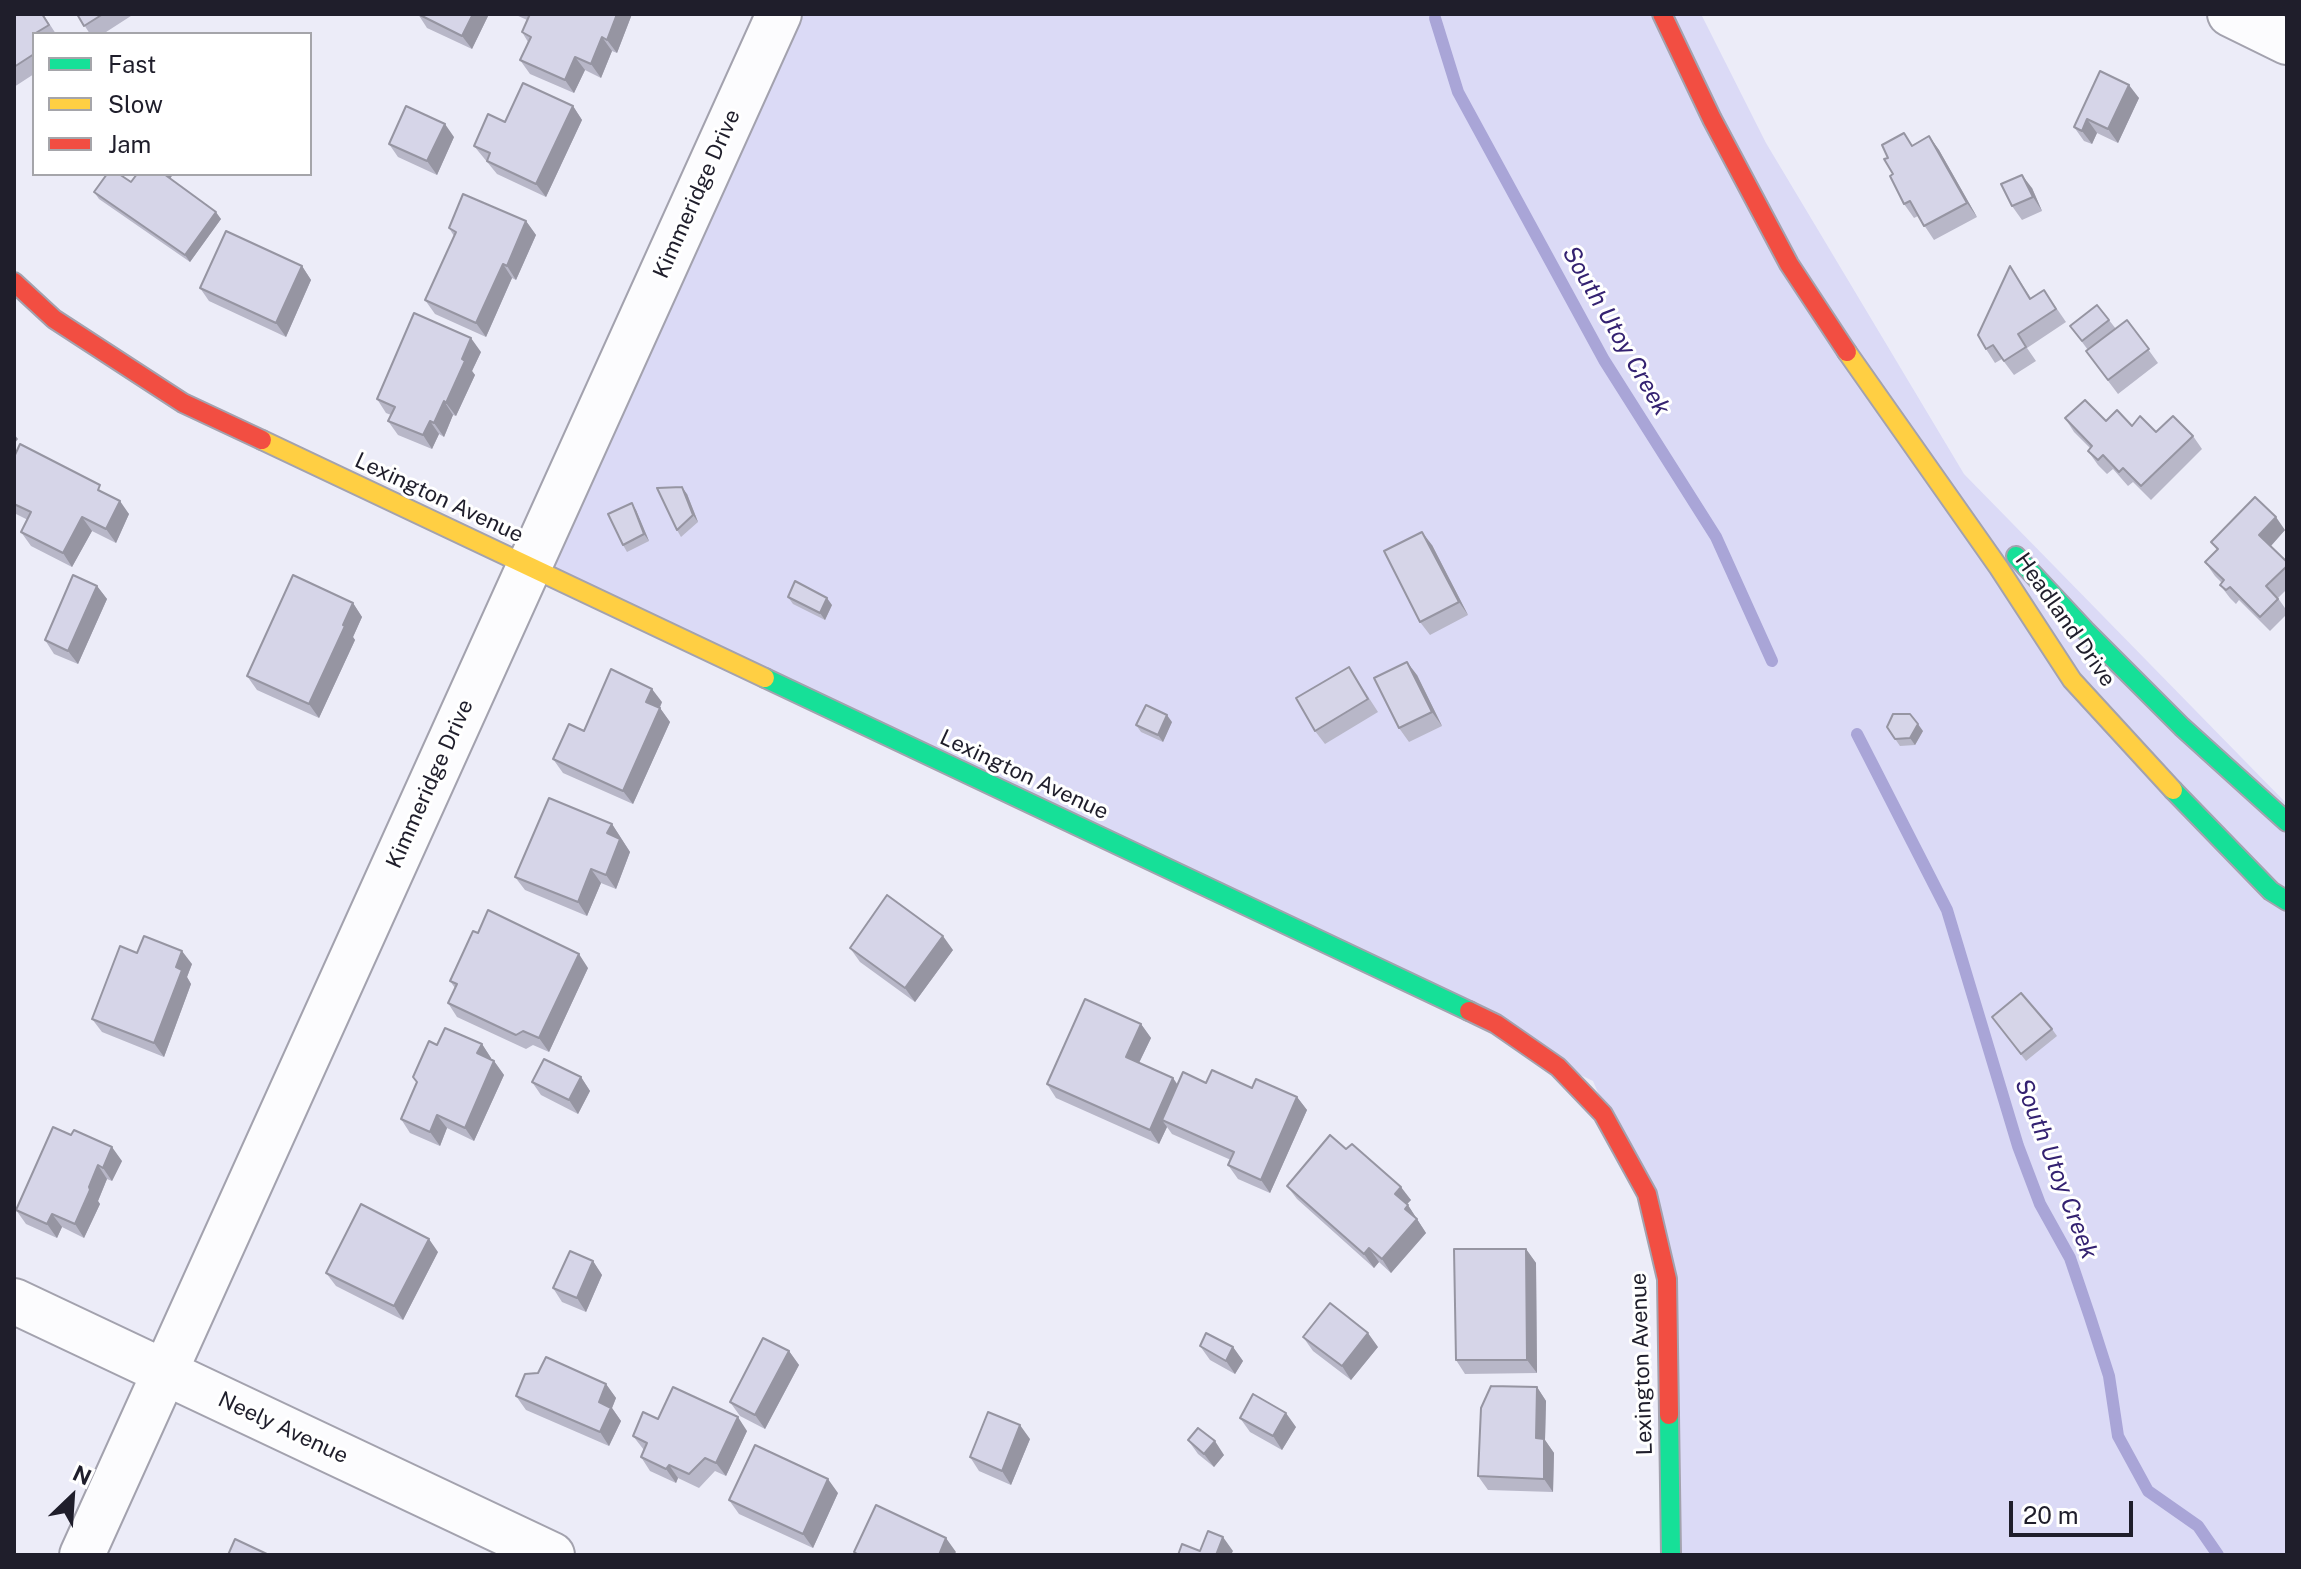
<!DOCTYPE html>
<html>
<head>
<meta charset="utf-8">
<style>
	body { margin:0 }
	#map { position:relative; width:2301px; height:1569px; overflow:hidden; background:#ececf8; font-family:"Public Sans",sans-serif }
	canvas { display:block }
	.frame { position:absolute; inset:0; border:16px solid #1f1e2b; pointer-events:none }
	.legend { position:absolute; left:32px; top:32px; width:280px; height:144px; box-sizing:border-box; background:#fff; border:2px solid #a5a5aa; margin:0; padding:10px 14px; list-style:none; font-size:24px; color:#1f1e2b }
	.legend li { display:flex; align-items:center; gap:16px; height:40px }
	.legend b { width:40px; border:2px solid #a5a5aa }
	.north { position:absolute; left:32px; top:1457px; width:80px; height:80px; -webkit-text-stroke:6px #fff; paint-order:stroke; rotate:25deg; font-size:22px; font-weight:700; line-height:32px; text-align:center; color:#1f1e2b }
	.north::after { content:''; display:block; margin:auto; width:28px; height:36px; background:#1f1e2b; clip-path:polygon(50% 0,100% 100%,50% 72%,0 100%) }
	.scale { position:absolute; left:2009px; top:1501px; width:124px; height:36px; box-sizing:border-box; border:4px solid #1f1e2b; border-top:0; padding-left:10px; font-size:24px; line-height:28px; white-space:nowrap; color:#1f1e2b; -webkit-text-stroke:6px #fff; paint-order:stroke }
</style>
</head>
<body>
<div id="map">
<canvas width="2301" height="1569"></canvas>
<div class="frame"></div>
<ul class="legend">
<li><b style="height:10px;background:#16e098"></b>Fast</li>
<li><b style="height:10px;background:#ffcf43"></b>Slow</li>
<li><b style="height:10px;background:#f24e42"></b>Jam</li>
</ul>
<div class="north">N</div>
<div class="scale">20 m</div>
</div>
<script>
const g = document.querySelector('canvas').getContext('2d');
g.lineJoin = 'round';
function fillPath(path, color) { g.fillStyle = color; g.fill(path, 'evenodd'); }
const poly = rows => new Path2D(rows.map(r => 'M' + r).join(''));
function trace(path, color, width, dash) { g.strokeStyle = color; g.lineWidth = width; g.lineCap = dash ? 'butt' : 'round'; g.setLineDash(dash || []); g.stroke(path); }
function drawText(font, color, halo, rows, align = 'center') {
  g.font = font + ' "Public Sans",sans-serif'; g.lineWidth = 6; g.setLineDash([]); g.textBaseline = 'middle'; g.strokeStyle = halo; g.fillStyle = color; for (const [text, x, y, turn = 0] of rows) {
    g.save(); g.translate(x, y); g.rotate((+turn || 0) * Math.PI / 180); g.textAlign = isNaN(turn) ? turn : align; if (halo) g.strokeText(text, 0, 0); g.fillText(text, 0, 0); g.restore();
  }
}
fillPath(poly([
	[803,14,1701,14,1766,143,1964,474,2287,804,2287,1555,1671,1555,1672,1265,1593,1081,534,572]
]), '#dbdaf6');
trace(poly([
	[1435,18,1458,92,1604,360,1716,537,1772,661],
	[1857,734,1947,910,2018,1146,2040,1204,2070,1258,2090,1317,2109,1376,2118,1436,2148,1491,2198,1526,2218,1555]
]), '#a9a5d7', 12);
const street = poly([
	[2230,14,2287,42],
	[14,1301,552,1555],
	[82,1555,779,14]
]);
const fast = poly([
	[2016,556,2085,630,2182,727,2287,822],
	[765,678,1469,1011],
	[2173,790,2271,891,2287,901],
	[1669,1415,1671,1555]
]);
const slow = poly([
	[1847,352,1999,568,2072,680,2173,790],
	[262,440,765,678]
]);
const jam = poly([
	[1662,14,1712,119,1789,264,1847,352],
	[14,282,54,319,183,403,262,440],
	[1469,1011,1496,1024,1558,1067,1603,1114,1647,1194,1667,1279,1669,1415]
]);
trace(street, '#a3a2ae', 48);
trace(fast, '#a3a2ae', 22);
trace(slow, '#a3a2ae', 22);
trace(jam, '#a3a2ae', 22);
trace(street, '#fcfcfe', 44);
trace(fast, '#16e098', 18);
trace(slow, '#ffcf43', 18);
trace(jam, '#f24e42', 18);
fillPath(poly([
	[14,14,43,14,56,34,34,34,34,74,14,87],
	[77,14,134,14,103,34,90,34],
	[418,14,489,14,472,49,427,28],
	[514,14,632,14,617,53,612,51,601,78,585,70,574,93,530,74,520,60,528,42,522,32,527,20],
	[2100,71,2139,98,2118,143,2097,133,2092,144,2084,141,2074,127],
	[573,106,582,120,546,197,497,174,474,146,505,122],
	[1929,136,1939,150,1977,217,1934,240,1918,216,1914,218,1904,204,1893,174,1888,158],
	[454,137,437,175,398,157,389,144],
	[173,174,170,179,221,219,190,262,99,199,94,192,131,182],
	[2032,188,2042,211,2022,220,2012,206],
	[526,221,536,235,516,280,512,278,486,337,435,314,425,300,454,236,449,228],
	[302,266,311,280,286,337,209,301,200,288],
	[2010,266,2031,298,2044,290,2066,322,2027,348,2036,361,2014,375,2002,359,1995,363,1986,349],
	[2109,320,2116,329,2127,320,2158,363,2118,394,2096,365,2088,350,2070,326],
	[481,352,472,371,475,375,456,416,453,415,444,437,439,434,432,449,398,435,388,421,391,415,386,413,377,399],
	[2065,418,2106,421,2132,426,2156,432,2193,436,2202,449,2151,500,2133,482,2128,486,2113,469,2107,474,2098,465,2088,451,2090,448,2074,432],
	[14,457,107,494,129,514,116,543,92,531,72,567,31,546,21,532,28,520,14,513],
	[687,494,698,522,681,537,677,530],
	[636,510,649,541,627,552,623,545],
	[2285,530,2271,546,2287,562,2287,589,2278,598,2287,611,2287,614,2270,631,2239,600,2236,604,2230,598,2220,585,2222,583,2215,576,2205,562,2217,550,2211,542],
	[1432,545,1468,615,1430,635,1420,622],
	[97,586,107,599,78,664,54,654,45,640],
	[788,597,832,605,825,620,793,604],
	[353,603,362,617,353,637,355,640,319,718,257,690,247,676],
	[1349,667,1378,712,1325,744,1315,731],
	[1417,675,1442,726,1409,742,1399,728],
	[662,702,660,708,670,722,633,804,563,773,553,759,584,731],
	[1172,722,1163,742,1141,732,1136,725],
	[1887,727,1923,731,1915,745,1900,746],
	[612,824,630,852,616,889,601,883,587,916,525,890,515,877],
	[850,948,953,950,915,1002,860,962],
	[137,953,192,964,187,977,191,984,164,1057,102,1032,92,1019],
	[588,968,549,1052,533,1045,526,1049,457,1017,448,1003,455,988,450,981],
	[1992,1017,2052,1029,2057,1036,2026,1061],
	[1141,1024,1151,1038,1139,1063,1173,1078,1178,1085,1206,1083,1252,1088,1297,1097,1307,1110,1270,1193,1238,1179,1228,1165,1231,1160,1172,1134,1167,1127,1159,1144,1056,1098,1047,1084],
	[482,1044,491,1058,491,1059,494,1061,504,1075,474,1141,447,1128,440,1146,410,1133,401,1119,417,1083,413,1077,437,1045],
	[581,1077,590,1091,578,1114,541,1095,532,1082],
	[53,1127,122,1161,112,1181,107,1179,98,1201,100,1204,84,1238,62,1227,57,1238,26,1224,16,1210],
	[1346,1149,1411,1200,1407,1204,1426,1233,1391,1273,1379,1262,1374,1268,1297,1199,1287,1186],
	[1526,1249,1536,1263,1537,1373,1465,1374,1456,1360],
	[438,1252,403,1320,336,1286,326,1273],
	[593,1261,602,1275,586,1312,562,1302,553,1288],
	[1303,1337,1378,1347,1351,1380,1313,1351],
	[1200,1346,1233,1347,1243,1361,1235,1374,1210,1360],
	[789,1351,799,1365,765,1429,740,1416,730,1402],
	[606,1384,616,1398,612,1408,621,1421,609,1446,526,1410,516,1396],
	[1537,1387,1546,1401,1545,1440,1554,1453,1553,1492,1488,1490,1478,1476],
	[1240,1418,1296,1427,1282,1450,1250,1432],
	[658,1419,747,1431,726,1476,715,1471,699,1488,678,1478,676,1483,650,1471,641,1457,644,1450,633,1436],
	[1030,1439,1011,1485,979,1471,970,1457],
	[1188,1440,1224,1455,1214,1467,1198,1454],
	[838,1493,813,1548,739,1514,729,1500]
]), '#b8b7c8');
fillPath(poly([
	[473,14,489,14,472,49,462,36],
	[617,14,632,14,617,53,607,40],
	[602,37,612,51,601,78,591,64],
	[575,57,585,70,574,93,565,80],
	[2129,85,2139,98,2118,143,2108,129],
	[573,106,582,120,546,197,536,184],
	[2087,119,2097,133,2092,144,2082,131],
	[445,124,454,137,437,175,427,161],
	[1929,136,1939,150,1977,217,1967,203],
	[164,174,173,174,168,182],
	[2022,175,2032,188,2042,211,2033,197],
	[216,212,221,219,190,262,185,255],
	[526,221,536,235,516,280,507,266],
	[503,264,512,278,486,337,476,323],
	[302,266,311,280,286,337,276,323],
	[471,338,481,352,472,371,475,375,456,416,446,403,462,359],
	[444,401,453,415,444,437,434,423],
	[430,421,439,434,432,449,423,435],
	[14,434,18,439,14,444],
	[682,487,687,494,698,522,693,515],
	[120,501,129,514,116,543,106,529],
	[632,503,636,510,649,541,644,534],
	[82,517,92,531,72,567,63,553],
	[2276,517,2285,530,2269,548,2259,535],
	[1422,532,1432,545,1468,615,1459,602],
	[97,586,107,599,78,664,68,651],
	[827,598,832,605,825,620,820,613],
	[353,603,362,617,353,637,355,640,319,718,309,704],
	[1407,662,1417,675,1442,726,1432,712],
	[652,689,662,702,656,715,646,702],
	[660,708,670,722,633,804,623,791],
	[1167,715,1172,722,1163,742,1158,735],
	[1918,724,1923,731,1915,745,1910,738],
	[612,824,630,852,616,889,606,875,607,833],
	[591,869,601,883,587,916,578,902],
	[943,936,953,950,915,1002,905,988],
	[182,951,192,964,187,977,191,984,164,1057,154,1043,176,967],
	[579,954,588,968,549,1052,539,1038],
	[1141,1024,1151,1038,1135,1071,1126,1057],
	[482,1044,491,1058,487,1067,477,1053],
	[494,1061,504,1075,474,1141,465,1128],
	[581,1077,590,1091,578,1114,569,1100],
	[1173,1078,1182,1092,1162,1120,1167,1127,1159,1144,1150,1130],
	[1297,1097,1307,1110,1270,1193,1261,1180],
	[437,1115,447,1128,440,1146,430,1132],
	[112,1147,122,1161,112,1181,103,1168],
	[98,1165,107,1179,98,1201,100,1204,84,1238,75,1224],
	[1401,1187,1411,1200,1404,1207,1395,1194],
	[1408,1205,1426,1233,1391,1273,1382,1259,1405,1209],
	[52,1214,62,1227,57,1238,47,1224],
	[429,1239,438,1252,403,1320,394,1306],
	[1369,1248,1379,1262,1374,1268,1364,1254],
	[1526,1249,1536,1263,1537,1373,1527,1360],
	[593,1261,602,1275,586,1312,577,1298],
	[1368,1333,1378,1347,1351,1380,1342,1366],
	[1233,1347,1243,1361,1235,1374,1226,1361],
	[789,1351,799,1365,765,1429,755,1415],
	[606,1384,616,1398,612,1408,621,1421,609,1446,600,1432,599,1402],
	[1537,1387,1546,1401,1545,1440,1554,1453,1553,1492,1544,1479,1536,1438],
	[1286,1413,1296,1427,1282,1450,1273,1436],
	[738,1417,747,1431,726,1476,716,1463],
	[1020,1425,1030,1439,1011,1485,1002,1471],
	[1215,1441,1224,1455,1214,1467,1204,1454],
	[669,1465,678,1478,676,1483,666,1469],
	[828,1479,838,1493,813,1548,803,1534],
	[1223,1537,1233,1551,1231,1555,1216,1555],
	[946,1538,956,1552,954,1555,939,1555]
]), '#9695a2');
const building = poly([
	[14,14,42,14,49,25,34,34,34,54,14,67,14,14],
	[77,14,103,14,84,26,77,14],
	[418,14,473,14,462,36,418,14],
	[530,14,617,14,607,40,602,37,591,64,575,57,565,80,520,60,531,37,522,32,530,14],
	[2100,71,2129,85,2108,129,2087,119,2082,131,2074,127,2100,71],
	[523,83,573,106,536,184,487,161,490,153,474,146,488,114,505,122,523,83],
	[406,106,445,124,427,161,389,144,406,106],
	[1904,133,1912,146,1929,136,1967,203,1924,226,1910,201,1904,204,1890,176,1893,174,1884,159,1888,158,1882,145,1904,133],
	[107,174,119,174,131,182,137,174,164,174,216,212,185,255,94,192,107,174],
	[2022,175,2033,197,2012,206,2001,184,2022,175],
	[463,194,526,221,507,266,503,264,476,323,425,300,456,232,449,228,463,194],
	[226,231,302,266,276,323,200,288,226,231],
	[2010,266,2030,299,2044,290,2056,309,2018,334,2026,347,2004,361,1993,345,1986,349,1978,335,2010,266],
	[2097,305,2109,320,2082,341,2070,326,2097,305],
	[414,313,471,338,462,359,465,361,446,403,444,401,434,423,430,421,423,435,388,421,395,407,377,399,414,313],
	[2127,320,2149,349,2108,380,2086,351,2127,320],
	[2085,400,2106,421,2117,410,2132,426,2140,416,2156,432,2173,416,2193,436,2141,486,2123,468,2119,472,2103,455,2098,460,2088,451,2092,446,2065,418,2085,400],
	[20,444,100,485,98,490,120,501,106,529,82,517,63,553,21,532,31,512,14,504,14,457,20,444],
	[682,487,693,515,677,530,657,488,682,487],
	[2255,497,2276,517,2259,535,2287,562,2287,566,2266,586,2278,599,2260,617,2230,587,2226,590,2220,585,2224,580,2205,562,2218,549,2211,542,2255,497],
	[632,503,644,534,623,545,608,514,632,503],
	[1422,532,1459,602,1420,622,1384,551,1422,532],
	[73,575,97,586,68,651,45,640,73,575],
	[293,575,353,603,343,625,345,626,309,704,247,676,293,575],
	[795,581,827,598,820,613,788,597,795,581],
	[1407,662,1432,712,1399,728,1374,678,1407,662],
	[1349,667,1368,699,1315,731,1296,698,1349,667],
	[611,669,652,689,646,702,660,708,623,791,553,759,569,724,584,731,611,669],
	[1146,705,1167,715,1158,735,1136,725,1146,705],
	[1893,714,1910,714,1918,724,1910,738,1895,739,1887,727,1893,714],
	[549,798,612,824,607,833,620,839,606,875,591,869,578,902,515,877,549,798],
	[887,895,943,936,905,988,850,948,887,895],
	[488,910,579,954,539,1038,523,1031,516,1035,448,1003,457,984,450,981,473,931,478,933,488,910],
	[144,936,182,951,176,967,182,970,154,1043,92,1019,120,946,137,953,144,936],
	[2021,993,2052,1029,2021,1054,1992,1017,2021,993],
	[1085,999,1141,1024,1126,1057,1173,1078,1150,1130,1047,1084,1085,999],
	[445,1028,482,1044,477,1053,494,1061,465,1128,437,1115,430,1132,401,1119,417,1082,413,1077,429,1041,437,1045,445,1028],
	[544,1059,581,1077,569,1100,532,1082,544,1059],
	[1212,1070,1252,1088,1256,1079,1297,1097,1261,1180,1228,1165,1234,1152,1162,1120,1183,1072,1206,1083,1212,1070],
	[53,1127,71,1135,74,1130,112,1147,103,1168,98,1165,89,1187,90,1190,75,1224,52,1214,47,1224,16,1210,53,1127],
	[1330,1135,1346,1149,1352,1144,1401,1187,1395,1194,1408,1205,1405,1209,1417,1219,1382,1259,1369,1248,1364,1254,1287,1186,1330,1135],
	[361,1204,429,1239,394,1306,326,1273,361,1204],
	[1454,1249,1526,1249,1527,1360,1456,1360,1454,1249],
	[570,1251,593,1261,577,1298,553,1288,570,1251],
	[1330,1303,1368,1333,1342,1366,1303,1337,1330,1303],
	[1206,1333,1233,1347,1226,1361,1200,1346,1206,1333],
	[763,1338,789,1351,755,1415,730,1402,763,1338],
	[546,1357,606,1384,599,1402,611,1408,600,1432,516,1396,525,1374,538,1373,546,1357],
	[1491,1386,1537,1387,1536,1438,1544,1439,1544,1479,1478,1476,1481,1408,1491,1386],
	[673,1387,738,1417,716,1463,705,1458,689,1474,669,1465,666,1469,641,1457,647,1443,633,1436,643,1412,658,1419,673,1387],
	[1253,1394,1286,1413,1273,1436,1240,1418,1253,1394],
	[988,1412,1020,1425,1002,1471,970,1457,988,1412],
	[1198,1428,1215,1441,1204,1454,1188,1440,1198,1428],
	[755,1445,828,1479,803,1534,729,1500,755,1445],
	[876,1505,946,1538,939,1555,859,1555,854,1552,876,1505],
	[1208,1531,1223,1537,1216,1555,1178,1555,1182,1544,1200,1551,1208,1531],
	[235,1539,269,1555,228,1555,235,1539]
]);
fillPath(building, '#d6d5e8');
trace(building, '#9695a2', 2);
drawText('22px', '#1f1e2b', '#fff', [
	["Kimmeridge Drive",697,194,-66],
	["Lexington Avenue",439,498,25],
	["Headland Drive",2065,620,55],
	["Lexington Avenue",1024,775,25],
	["Kimmeridge Drive",430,784,-66],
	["Lexington Avenue",1642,1364,-92],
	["Neely Avenue",283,1428,25]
]);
drawText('italic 24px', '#342271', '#fff', [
	["South Utoy Creek",1616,331,60],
	["South Utoy Creek",2056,1169,69]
]);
</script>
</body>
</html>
